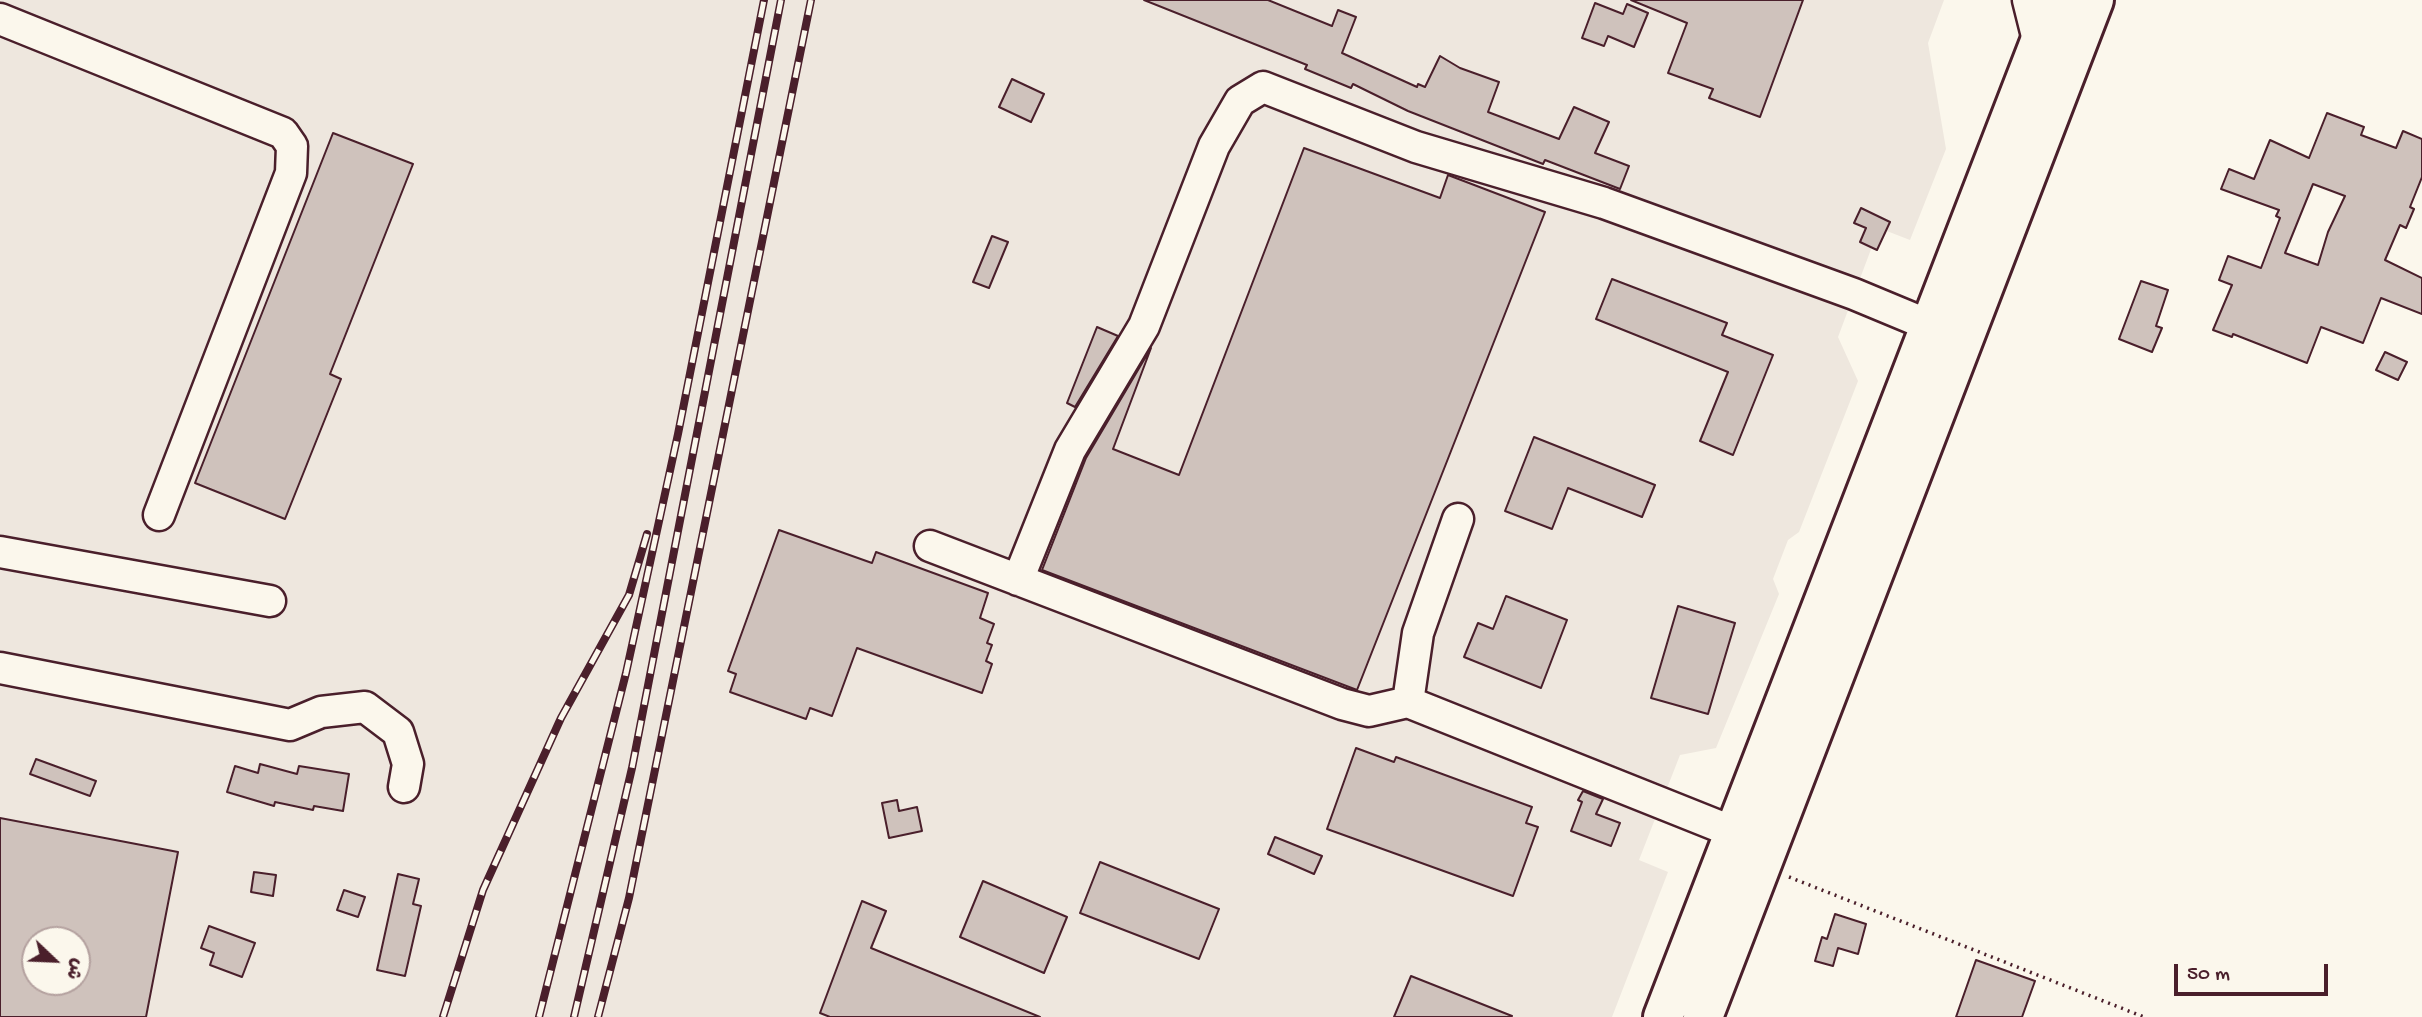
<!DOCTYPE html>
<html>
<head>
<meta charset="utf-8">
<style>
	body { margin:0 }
	#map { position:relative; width:2422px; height:1017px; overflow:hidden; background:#fbf7ec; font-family:"Gochi Hand","Playpen Sans Arabic",sans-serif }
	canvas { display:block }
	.north { position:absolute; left:21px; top:926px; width:70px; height:70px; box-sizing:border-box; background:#fbf7ec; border:2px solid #b4a19f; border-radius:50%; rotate:113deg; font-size:19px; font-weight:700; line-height:28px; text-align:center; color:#4a1f2b }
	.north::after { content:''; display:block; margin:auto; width:24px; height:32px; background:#4a1f2b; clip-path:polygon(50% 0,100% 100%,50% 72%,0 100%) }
	.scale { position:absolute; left:2174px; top:964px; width:154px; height:32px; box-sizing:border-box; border:4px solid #4a1f2b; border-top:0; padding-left:9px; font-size:21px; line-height:24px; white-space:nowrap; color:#4a1f2b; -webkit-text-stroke:5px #fbf7ec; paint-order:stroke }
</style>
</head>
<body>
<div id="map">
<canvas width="2422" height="1017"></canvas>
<div class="north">ش</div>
<div class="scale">50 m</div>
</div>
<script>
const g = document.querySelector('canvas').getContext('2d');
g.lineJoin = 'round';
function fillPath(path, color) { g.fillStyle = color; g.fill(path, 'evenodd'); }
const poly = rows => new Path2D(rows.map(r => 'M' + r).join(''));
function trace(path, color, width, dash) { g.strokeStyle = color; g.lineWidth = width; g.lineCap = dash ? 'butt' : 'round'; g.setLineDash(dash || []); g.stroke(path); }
fillPath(poly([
	[0,0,1944,0,1928,43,1946,149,1910,240,1879,228,1838,337,1858,381,1799,532,1788,540,1773,579,1779,594,1716,748,1680,755,1639,860,1668,872,1612,1017,0,1017],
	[35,940,77,940,77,982,35,982]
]), '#eee7de');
const building = poly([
	[1144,0,1268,0,1332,26,1338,10,1356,17,1342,53,1417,87,1418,84,1425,87,1440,56,1460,68,1499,82,1488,112,1559,139,1574,107,1609,122,1595,153,1629,166,1620,189,1545,160,1543,164,1408,111,1353,84,1351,88,1305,69,1307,65,1144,0],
	[1631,0,1803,0,1760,117,1709,98,1713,89,1668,73,1687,23,1631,0],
	[1595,3,1623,14,1627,4,1648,13,1634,47,1608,36,1604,46,1582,38,1595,3],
	[1012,79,1044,94,1031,122,999,107,1012,79],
	[2327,113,2364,127,2361,135,2396,148,2403,131,2422,139,2422,177,2410,207,2414,209,2406,228,2400,225,2385,260,2422,278,2422,314,2381,298,2363,343,2321,327,2307,363,2233,334,2232,337,2213,330,2232,285,2219,280,2228,256,2261,268,2280,218,2276,216,2279,210,2221,189,2229,169,2254,179,2270,140,2309,158,2327,113],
	[2313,184,2345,196,2328,232,2318,265,2285,253,2313,184],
	[333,133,413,164,330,374,341,379,285,519,195,483,333,133],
	[1304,148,1440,198,1448,175,1545,212,1357,690,1042,570,1086,458,1151,348,1113,449,1179,475,1304,148],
	[1861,208,1890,222,1877,250,1860,242,1866,228,1854,223,1861,208],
	[992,236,1008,242,989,288,973,282,992,236],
	[1612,279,1727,323,1722,335,1773,355,1733,455,1700,441,1728,372,1596,319,1612,279],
	[2141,281,2168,290,2156,326,2162,328,2152,352,2119,339,2141,281],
	[1097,327,1118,336,1075,407,1067,403,1097,327],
	[2385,352,2407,362,2398,380,2376,370,2385,352],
	[1534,437,1655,485,1642,517,1568,488,1552,529,1505,511,1534,437],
	[779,530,872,563,876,552,988,593,980,618,994,624,987,643,992,645,986,661,992,664,982,693,857,648,832,716,810,708,806,719,730,692,736,674,728,671,779,530],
	[1506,596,1567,620,1541,688,1464,657,1478,623,1493,629,1506,596],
	[1678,606,1735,623,1708,714,1651,698,1678,606],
	[1356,748,1394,762,1396,757,1532,807,1526,823,1538,827,1513,896,1327,829,1356,748],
	[36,759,96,781,90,796,30,774,36,759],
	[260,764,297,774,299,766,349,774,343,811,314,806,313,810,275,802,274,806,227,792,235,766,258,773,260,764],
	[1583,791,1603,799,1596,814,1620,823,1611,846,1571,831,1582,802,1578,800,1583,791],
	[897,800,899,811,917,807,922,831,889,838,882,803,897,800],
	[0,818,178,852,146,1017,0,1017,0,818],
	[35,940,77,940,77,982,35,982,35,940],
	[1275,837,1322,856,1314,874,1268,854,1275,837],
	[1100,862,1219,909,1199,959,1080,913,1100,862],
	[254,872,276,875,273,896,251,892,254,872],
	[398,874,419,879,413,904,421,906,405,976,377,970,398,874],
	[983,881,1067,917,1044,973,960,937,983,881],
	[344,890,365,897,358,917,337,910,344,890],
	[862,901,886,911,871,948,1040,1017,830,1017,820,1013,862,901],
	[1835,914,1866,924,1858,954,1838,948,1833,966,1815,961,1822,937,1827,939,1835,914],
	[209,926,255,943,242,977,210,965,214,953,201,948,209,926],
	[1976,960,2035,981,2022,1017,1956,1017,1976,960],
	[1411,976,1512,1016,1511,1017,1394,1017,1411,976]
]);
fillPath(building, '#cfc2bc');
trace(building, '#4a1f2b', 2);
const minor = poly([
	[2028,0,2039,44],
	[0,19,283,133,292,146,291,173,159,515],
	[930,546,1342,704,1369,711,1408,702,1736,833],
	[0,552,270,601],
	[1018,580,1070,450,1144,326,1214,146,1240,101,1263,87,1416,147,1604,203,1854,294,1931,326],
	[0,668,290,725,321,712,365,707,398,732,408,764,404,787],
	[1408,702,1418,633,1458,519]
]);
const highway = poly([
	[1663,1017,2056,0],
	[1703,1017,2094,0]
]);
trace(minor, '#4a1f2b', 35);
trace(highway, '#4a1f2b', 44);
trace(poly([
	[1789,877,2144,1017]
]), '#4a1f2b', 3.5, [2, 5]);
trace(minor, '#fbf7ec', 30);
trace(highway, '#fbf7ec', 38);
const rail = poly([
	[443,1017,483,890,561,718,629,595,647,534],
	[539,1017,626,673,678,434,764,0],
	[574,1017,632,768,781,0],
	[598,1017,629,898,811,0]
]);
trace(rail, '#4a1f2b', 8);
trace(rail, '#fbf7ec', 5, [16]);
</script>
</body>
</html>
